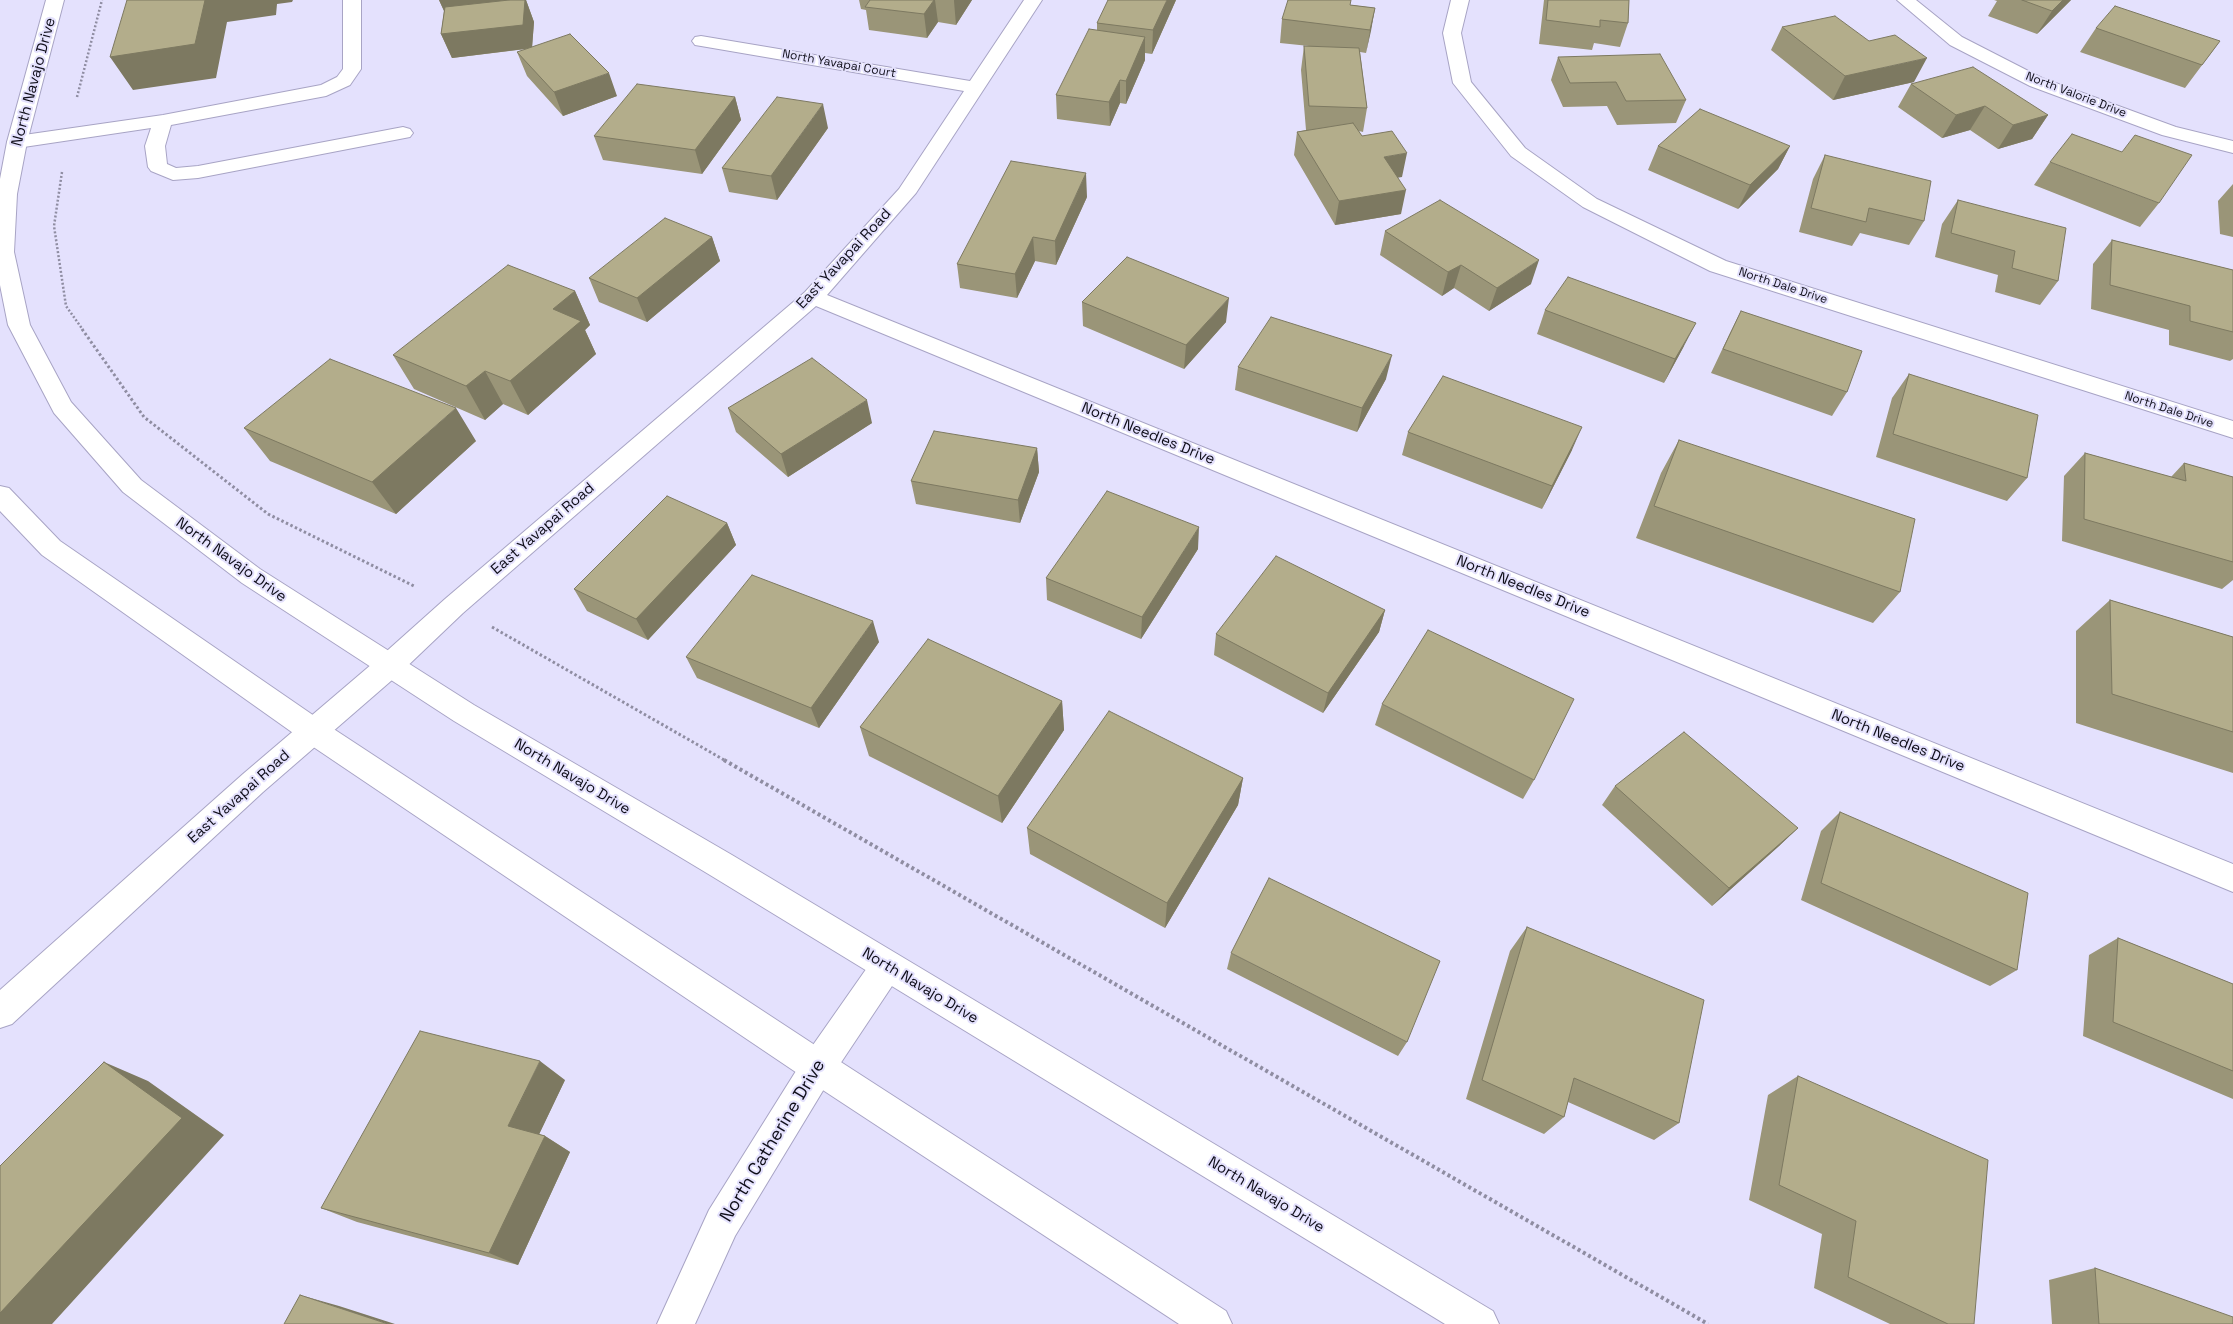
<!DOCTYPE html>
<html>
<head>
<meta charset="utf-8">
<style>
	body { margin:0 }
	canvas { display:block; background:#e4e1fd }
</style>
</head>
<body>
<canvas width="2233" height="1324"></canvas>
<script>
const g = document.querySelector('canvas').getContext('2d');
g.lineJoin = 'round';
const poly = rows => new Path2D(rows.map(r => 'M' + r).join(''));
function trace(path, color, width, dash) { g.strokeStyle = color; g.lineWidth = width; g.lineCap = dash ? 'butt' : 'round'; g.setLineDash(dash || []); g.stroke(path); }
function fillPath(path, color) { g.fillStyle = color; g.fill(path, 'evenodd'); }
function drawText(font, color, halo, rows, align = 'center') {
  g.font = font + ' "Space Grotesk",sans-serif'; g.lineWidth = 4; g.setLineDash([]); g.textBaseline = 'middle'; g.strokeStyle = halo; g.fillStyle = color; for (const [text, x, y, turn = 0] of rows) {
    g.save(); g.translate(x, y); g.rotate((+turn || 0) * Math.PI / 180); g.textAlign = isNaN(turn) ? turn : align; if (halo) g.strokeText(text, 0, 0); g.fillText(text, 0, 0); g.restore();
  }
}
const lane = poly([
	[343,0,361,0,361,69,350,85,326,96,171,125,165,146,167,164,176,168,198,166,403,127,410,129,413,133,410,137,198,178,173,180,151,171,148,167,145,146,151,128,17,148,10,146,7,142,10,138,17,136,163,115,321,85,337,77,343,69,343,0]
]);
const street = poly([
	[1024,0,1042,0,916,193,827,295,2233,864,2233,892,816,306,463,613,399,674,263,792,12,1024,0,1028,0,990,243,774,379,658,445,599,805,292,899,189,964,91,701,46,695,45,692,41,695,37,701,36,970,81,1024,0],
	[1451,0,1469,0,1461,33,1471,82,1525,148,1597,199,1726,261,2233,421,2233,438,1710,271,1583,207,1511,156,1453,83,1443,33,1451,0],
	[1897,0,1916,0,1962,37,2042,78,2176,127,2233,141,2233,153,2162,135,2030,86,1950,45,1897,0],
	[887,950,898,955,903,966,898,977,830,1079,735,1236,695,1324,657,1324,709,1210,806,1055,876,955,887,950]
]);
const secondary = poly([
	[46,0,64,0,27,142,17,194,14,252,30,325,71,402,141,480,260,569,474,705,732,855,1493,1311,1499,1324,1445,1324,710,875,454,721,242,583,123,492,54,413,8,325,0,285,0,179,7,142,46,0],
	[0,486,9,488,60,541,323,722,830,1055,1226,1311,1232,1324,1179,1324,806,1079,303,740,42,555,0,511,0,486]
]);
trace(lane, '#a8a4c5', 2);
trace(street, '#a8a4c5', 2);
trace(secondary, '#a8a4c5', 2);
trace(poly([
	[77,97,102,0],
	[62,172,54,226,66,306,83,330]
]), '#8f8da2', 2.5, [2, 2]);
trace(poly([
	[82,329,144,417,268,514,414,586],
	[492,627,726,761]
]), '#8f8da2', 3, [2.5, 2.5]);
trace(poly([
	[724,760,1708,1324]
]), '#8f8da2', 4, [3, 3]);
fillPath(lane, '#fff');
fillPath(street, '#fff');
fillPath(secondary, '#fff');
fillPath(poly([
	[439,0,528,0,526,0,534,22,532,47,617,96,563,116,527,76,517,52,526,49,452,58,441,34,444,11],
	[859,0,972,0,956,25,938,22,927,38,869,30,866,10,861,9],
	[1176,0,1152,54,1145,53,1145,60,1126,104,1120,103,1110,126,1057,119,1056,95,1097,30,1097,23],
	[1544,0,1629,0,1628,23,1620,47,1594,43,1592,50,1539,44],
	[1994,0,2071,0,2037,34,1988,16,1997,1],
	[1352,5,1375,8,1366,53,1360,52,1367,108,1363,132,1359,131,1362,136,1402,177,1398,177,1401,214,1335,225,1294,155,1297,132,1306,130,1301,70,1304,46,1309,46,1280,43,1282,19],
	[1782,27,1914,82,1833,100,1771,50],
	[2096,28,2220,41,2185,88,2080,52],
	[1558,57,1686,100,1676,123,1617,125,1607,106,1563,107,1551,80],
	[1911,84,2048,115,2032,139,1998,149,1970,130,1942,138,1898,107],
	[735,97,741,120,702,174,603,160,594,136],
	[828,128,777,200,729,192,722,168],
	[1658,146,1790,146,1778,169,1738,209,1648,170],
	[1825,155,1924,221,1909,245,1860,233,1852,246,1799,232,1813,179],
	[2050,162,2159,203,2140,227,2034,185],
	[2233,184,2233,237,2220,234,2218,201],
	[1087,197,1056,265,1035,261,1017,298,960,288,957,264],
	[1958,200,2058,281,2040,305,1995,292,1998,275,1935,257,1942,224],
	[1385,231,1531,284,1489,311,1454,288,1442,296,1380,255],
	[712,237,720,261,647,322,599,302,589,278],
	[2112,240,2233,270,2233,359,2230,361,2169,345,2169,330,2091,309,2093,264],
	[575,291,590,325,585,330,596,354,528,415,503,404,485,420,414,389,393,355],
	[1082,302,1226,322,1184,369,1083,326],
	[1545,310,1684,346,1664,383,1537,334],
	[1741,311,1847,392,1832,416,1711,373,1729,335],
	[1238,367,1386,379,1357,432,1235,390],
	[1909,374,2027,478,2007,501,1876,457,1892,398],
	[728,408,872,423,788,477,736,432],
	[244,428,476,441,396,514,270,461],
	[1408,432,1572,450,1542,509,1402,455],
	[1679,440,1900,592,1873,623,1636,538,1661,473],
	[1037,448,1039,472,1020,523,916,504,911,481],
	[2085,453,2171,477,2184,463,2233,477,2233,580,2222,589,2062,541,2064,476],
	[727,523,736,545,648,640,587,611,574,589],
	[1198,549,1141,639,1047,600,1046,578],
	[2110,600,2233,637,2233,773,2076,723,2076,631],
	[1385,610,1379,632,1323,713,1214,655,1216,634],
	[879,642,819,728,697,678,686,657],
	[1062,701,1064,730,1002,823,869,756,860,727],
	[1382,704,1534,780,1523,799,1375,725],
	[1243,778,1238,805,1165,928,1030,854,1027,828],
	[1615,786,1798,828,1779,846,1712,906,1602,805],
	[1840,812,2017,970,1990,986,1801,900,1821,831],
	[1527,927,1679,1123,1654,1140,1568,1102,1564,1117,1544,1134,1466,1099,1510,951],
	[2118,938,2233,984,2233,1099,2083,1036,2089,955],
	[1231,953,1407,1042,1398,1056,1227,969],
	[1798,1076,1974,1324,1890,1324,1814,1288,1822,1234,1749,1200,1768,1095],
	[565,1080,539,1134,545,1136,570,1152,518,1265,357,1222,321,1208],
	[2095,1268,2233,1324,2052,1324,2049,1280]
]), '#9a9578');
fillPath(poly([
	[205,0,293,0,292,2,277,4,276,15,227,22,216,78,133,90,110,57],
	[439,0,528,0,526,0,534,22,532,48,452,58,441,34,445,13],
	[934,0,935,0,938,22,927,38,924,14],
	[954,0,972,0,956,25,954,1],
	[1167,0,1176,0,1152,54,1153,30],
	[2063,0,2071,0,2037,34,2052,11],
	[1375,8,1371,31,1366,53,1370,30],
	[1145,37,1145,60,1126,104,1126,81],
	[1927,58,1914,82,1833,100,1845,76],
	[609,73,617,96,563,116,554,92],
	[1120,80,1120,103,1110,126,1109,102],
	[735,97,741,120,702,174,695,150],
	[823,104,828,128,777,200,771,176],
	[1985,106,1970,130,1942,138,1956,115],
	[2048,115,2032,139,1998,149,2013,125],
	[1790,146,1778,169,1738,209,1750,185],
	[1407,153,1402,177,1379,181,1384,157],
	[1086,173,1087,197,1056,265,1055,241],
	[1406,190,1401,214,1335,225,1339,201],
	[712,237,720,261,647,322,637,298],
	[1033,237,1035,261,1017,298,1015,274],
	[1539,260,1531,284,1489,311,1497,288],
	[1461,265,1454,288,1442,296,1448,272],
	[575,291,590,325,585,330,596,354,528,415,510,381,553,309],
	[1229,298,1226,322,1184,369,1186,345],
	[1696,323,1684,346,1664,383,1675,359],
	[1392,355,1386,379,1357,432,1362,408],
	[485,371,503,404,485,420,466,386],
	[867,400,872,423,788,477,781,454],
	[456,408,476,441,396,514,372,482],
	[1582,427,1572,450,1542,509,1552,486],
	[1037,448,1039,472,1020,523,1018,500],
	[727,523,736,545,648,640,636,619],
	[1199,527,1198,549,1141,639,1142,617],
	[1385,610,1379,632,1323,713,1328,693],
	[873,621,879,642,819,728,811,708],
	[1062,701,1064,730,1002,823,998,796],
	[1243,778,1238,805,1165,928,1167,903],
	[1798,828,1779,846,1712,906,1729,888],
	[540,1061,565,1080,535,1143,508,1126],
	[104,1062,148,1081,224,1135,52,1324,0,1324,0,1313],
	[545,1136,570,1152,518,1265,489,1253],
	[300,1295,339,1306,395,1324,388,1324]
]), '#7d7961');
const building = poly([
	[127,0,205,0,195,44,110,57,127,0],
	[509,0,525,0,523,25,441,34,445,7,509,0],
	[870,0,934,0,924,14,865,7,870,0],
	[1108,0,1167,0,1153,30,1097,23,1108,0],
	[1288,0,1351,0,1350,5,1375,8,1370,30,1282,19,1288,0],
	[1548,0,1629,0,1628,23,1600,20,1600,27,1546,20,1548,0],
	[2022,0,2063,0,2052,11,2022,0],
	[2115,6,2220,41,2202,65,2096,28,2115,6],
	[1835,16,1869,41,1895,35,1927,58,1845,76,1782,27,1835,16],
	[1089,29,1145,37,1126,81,1120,80,1109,102,1056,95,1089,29],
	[570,34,609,73,554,92,517,52,570,34],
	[1304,46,1359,48,1367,108,1309,106,1304,46],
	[1660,54,1686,100,1626,101,1616,82,1570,83,1558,57,1660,54],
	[1973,67,2048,115,2013,125,1985,106,1956,115,1911,84,1973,67],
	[637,84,735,97,695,150,594,136,637,84],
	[777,97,823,104,771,176,722,168,777,97],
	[1700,109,1790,146,1750,185,1658,146,1700,109],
	[1353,123,1362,136,1392,131,1407,153,1384,157,1406,190,1339,201,1297,132,1353,123],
	[2072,134,2122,152,2135,135,2192,155,2159,203,2050,162,2072,134],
	[1825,155,1931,181,1924,221,1869,208,1866,222,1811,208,1825,155],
	[1011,161,1086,173,1055,241,1033,237,1015,274,957,264,1011,161],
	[1440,200,1539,260,1497,288,1461,265,1448,272,1385,231,1440,200],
	[1958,200,2066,228,2058,281,2012,268,2015,251,1951,233,1958,200],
	[665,218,712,237,637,298,589,278,665,218],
	[2112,240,2233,270,2233,332,2190,321,2190,306,2110,285,2112,240],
	[1127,257,1229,298,1186,345,1082,302,1127,257],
	[508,265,575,291,553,309,581,321,510,381,485,371,466,386,393,355,508,265],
	[1568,277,1696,323,1675,359,1545,310,1568,277],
	[1741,311,1862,351,1847,392,1723,349,1741,311],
	[1271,317,1392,355,1362,408,1238,367,1271,317],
	[812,358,867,400,781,454,728,408,812,358],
	[330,359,456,408,372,482,244,428,330,359],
	[1909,374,2038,415,2027,478,1893,434,1909,374],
	[1443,376,1582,427,1552,486,1408,432,1443,376],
	[934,431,1037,448,1018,500,911,481,934,431],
	[1679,440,1915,519,1900,592,1654,506,1679,440],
	[2085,453,2186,481,2184,463,2233,477,2233,562,2084,519,2085,453],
	[1107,491,1199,527,1142,617,1046,578,1107,491],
	[667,496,727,523,636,619,574,589,667,496],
	[1276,556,1385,610,1328,693,1216,634,1276,556],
	[752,575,873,621,811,708,686,657,752,575],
	[2110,600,2233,637,2233,732,2112,694,2110,600],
	[1428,630,1574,699,1534,780,1382,704,1428,630],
	[928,639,1062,701,998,796,860,727,928,639],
	[1109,711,1243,778,1167,903,1027,828,1109,711],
	[1684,732,1798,828,1729,888,1615,786,1684,732],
	[1840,812,2028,893,2017,970,1821,883,1840,812],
	[1269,878,1440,961,1407,1042,1231,953,1269,878],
	[1527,927,1704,1000,1679,1123,1574,1078,1564,1117,1482,1080,1527,927],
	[2118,938,2233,984,2233,1071,2113,1022,2118,938],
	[420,1031,540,1061,508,1126,545,1136,489,1253,321,1208,420,1031],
	[104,1062,182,1118,0,1313,0,1166,104,1062],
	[1798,1076,1988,1160,1974,1324,1948,1324,1848,1277,1856,1221,1779,1185,1798,1076],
	[2095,1268,2233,1317,2233,1324,2099,1324,2095,1268],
	[300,1295,388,1324,284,1324,300,1295]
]);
fillPath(building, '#b3ad8b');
trace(building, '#7d7961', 1);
drawText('12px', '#0f0e19', '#e4e1fd', [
	["North Yavapai Court",839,64,10],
	["North Valorie Drive",2076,95,21],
	["North Dale Drive",1783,286,18],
	["North Dale Drive",2169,410,18]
]);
drawText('15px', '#0f0e19', '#e4e1fd', [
	["North Navajo Drive",34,82,-75],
	["East Yavapai Road",844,259,-47],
	["North Needles Drive",1148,434,22],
	["East Yavapai Road",543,529,-41],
	["North Navajo Drive",231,560,36],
	["North Needles Drive",1523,587,22],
	["North Needles Drive",1898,741,22],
	["North Navajo Drive",572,777,31],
	["East Yavapai Road",239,797,-42],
	["North Navajo Drive",920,986,31],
	["North Navajo Drive",1266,1195,31]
]);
drawText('18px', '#0f0e19', '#e4e1fd', [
	["North Catherine Drive",773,1141,-59]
]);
</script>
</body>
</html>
